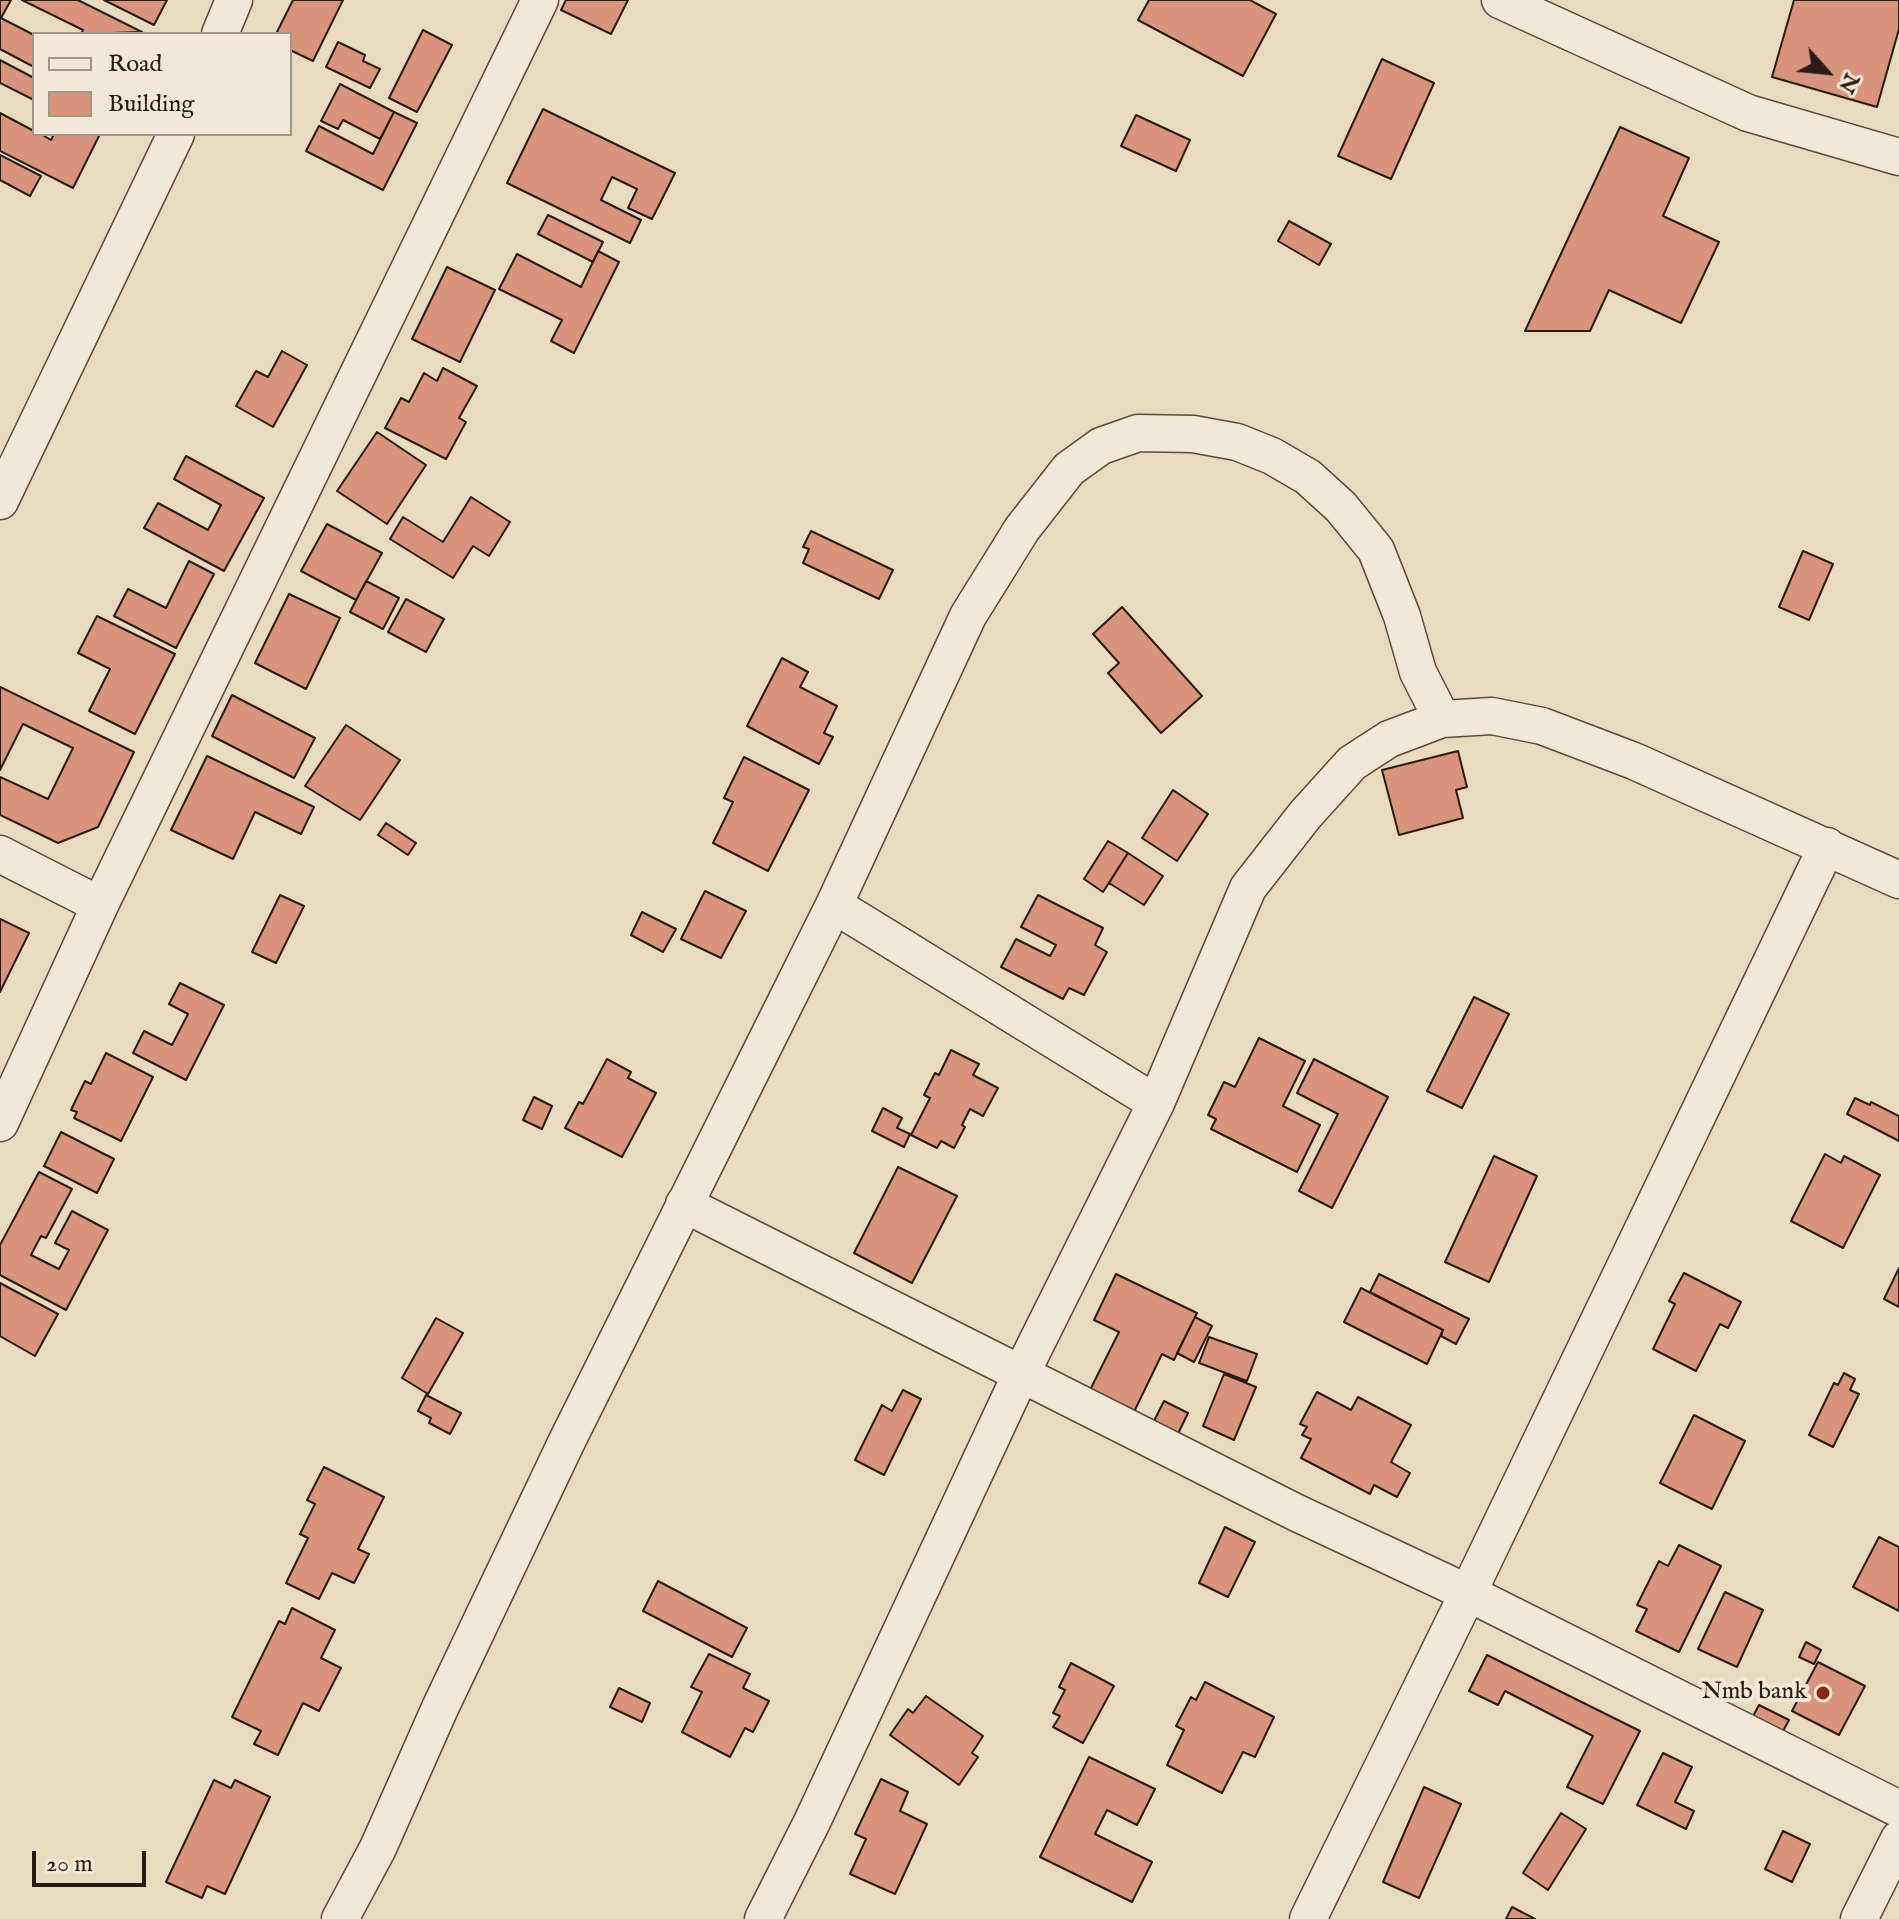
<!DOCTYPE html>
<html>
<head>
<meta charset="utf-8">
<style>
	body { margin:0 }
	#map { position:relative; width:1899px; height:1919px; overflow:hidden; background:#e9dbbf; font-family:"IM FELL English",serif }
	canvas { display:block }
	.legend { position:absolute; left:32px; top:32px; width:260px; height:104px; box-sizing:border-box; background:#f1e8d5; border:2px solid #a19688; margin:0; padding:10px 14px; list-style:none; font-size:24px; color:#2a1b14 }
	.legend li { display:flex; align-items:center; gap:16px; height:40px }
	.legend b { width:40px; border:2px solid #a19688 }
	.north { position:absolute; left:1787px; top:32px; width:80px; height:80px; -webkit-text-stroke:6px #f1e8d5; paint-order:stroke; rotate:117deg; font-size:22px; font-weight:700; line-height:32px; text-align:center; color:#2a1b14 }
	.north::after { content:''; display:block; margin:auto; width:28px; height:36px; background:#2a1b14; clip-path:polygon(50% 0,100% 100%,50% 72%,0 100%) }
	.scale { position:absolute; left:32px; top:1851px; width:114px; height:36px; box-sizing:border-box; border:4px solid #2a1b14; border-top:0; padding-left:10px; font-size:24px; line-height:28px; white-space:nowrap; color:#2a1b14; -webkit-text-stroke:6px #f1e8d5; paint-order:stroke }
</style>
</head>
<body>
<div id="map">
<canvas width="1899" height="1919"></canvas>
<ul class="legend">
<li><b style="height:10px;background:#f1e8d5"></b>Road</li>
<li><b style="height:22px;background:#d8947d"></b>Building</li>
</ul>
<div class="north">N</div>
<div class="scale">20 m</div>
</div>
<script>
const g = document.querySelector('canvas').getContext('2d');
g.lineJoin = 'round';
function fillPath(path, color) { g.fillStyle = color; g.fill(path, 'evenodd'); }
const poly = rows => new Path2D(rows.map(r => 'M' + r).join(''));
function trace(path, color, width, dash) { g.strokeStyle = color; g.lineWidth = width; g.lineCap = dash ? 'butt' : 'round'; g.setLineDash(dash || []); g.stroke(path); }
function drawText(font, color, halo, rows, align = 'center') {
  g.font = font + ' "IM FELL English",serif'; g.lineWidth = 8; g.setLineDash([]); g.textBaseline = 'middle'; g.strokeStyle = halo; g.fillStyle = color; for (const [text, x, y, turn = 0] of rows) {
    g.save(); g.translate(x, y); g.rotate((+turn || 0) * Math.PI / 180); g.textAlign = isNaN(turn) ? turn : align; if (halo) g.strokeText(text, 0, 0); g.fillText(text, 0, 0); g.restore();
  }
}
const building = poly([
	[0,0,11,0,1,18,34,35,34,67,0,49,0,0],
	[22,0,78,0,142,32,81,34,83,30,22,0],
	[104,0,167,0,154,25,104,0],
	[293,0,343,0,313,61,290,50,290,34,276,34,293,0],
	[566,0,628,0,611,34,561,10,566,0],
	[1149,0,1250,0,1276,14,1243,76,1138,20,1149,0],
	[1794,0,1899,0,1899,29,1877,107,1772,77,1794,0],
	[423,30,452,45,417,112,389,98,423,30],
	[338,42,365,55,363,61,380,69,370,88,326,67,338,42],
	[1382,59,1434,83,1391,179,1338,156,1382,59],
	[0,60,34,78,34,100,0,83,0,60],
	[340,84,394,112,380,139,343,120,338,129,321,121,340,84],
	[543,109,675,173,652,219,628,208,637,189,612,177,601,200,641,220,630,243,507,183,543,109],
	[394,112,417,123,383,190,306,151,319,126,373,154,394,112],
	[0,113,34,131,34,134,41,134,51,140,54,134,100,134,73,188,0,151,0,113],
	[1136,115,1190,140,1176,171,1121,146,1136,115],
	[1620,127,1689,158,1663,216,1719,242,1681,323,1609,290,1590,331,1525,331,1620,127],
	[0,155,41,176,30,196,0,180,0,155],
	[548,215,603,242,593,262,538,234,548,215],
	[1289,221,1331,244,1319,265,1278,241,1289,221],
	[598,251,619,262,574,353,551,341,562,320,499,289,517,254,581,287,598,251],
	[447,267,495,290,460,362,412,339,447,267],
	[282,351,307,365,273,427,236,406,256,371,268,377,282,351],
	[443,368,477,386,459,418,466,422,446,459,385,428,401,398,409,402,424,373,437,381,443,368],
	[377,432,426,465,387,524,337,491,377,432],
	[186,456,264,498,224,571,144,528,158,503,208,530,221,505,174,479,186,456],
	[471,497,510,522,489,556,473,546,453,578,390,539,403,517,443,542,471,497],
	[327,524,382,553,356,600,301,571,327,524],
	[811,531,893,570,879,599,803,563,809,549,803,547,811,531],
	[1803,551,1833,564,1809,620,1779,607,1803,551],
	[189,561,214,574,176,648,114,616,128,589,166,608,189,561],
	[366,581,399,598,383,629,350,612,366,581],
	[289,594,340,618,306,689,255,663,289,594],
	[406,599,444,619,426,652,388,632,406,599],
	[1122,607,1202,696,1161,733,1108,673,1119,663,1093,634,1122,607],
	[97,616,175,654,135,734,89,711,110,669,78,653,97,616],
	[782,658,808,672,800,687,837,706,824,733,833,737,819,764,747,726,782,658],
	[0,687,134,752,98,827,58,843,0,815,0,777,48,799,73,748,23,724,0,770,0,687],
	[232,695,315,738,294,778,212,736,232,695],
	[346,725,400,760,360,820,305,786,346,725],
	[1458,751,1467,787,1456,790,1463,818,1399,835,1382,770,1458,751],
	[207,756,314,807,301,834,255,812,233,859,171,830,207,756],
	[744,757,809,790,768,871,713,843,733,802,724,798,744,757],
	[1173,790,1208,814,1177,861,1142,838,1173,790],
	[386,823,416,843,408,855,378,835,386,823],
	[1108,841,1128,853,1103,892,1084,879,1108,841],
	[1128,853,1163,876,1144,905,1109,883,1128,853],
	[705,891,746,911,721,958,681,939,705,891],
	[280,895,304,906,276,963,252,952,280,895],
	[1038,895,1103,928,1095,945,1107,952,1084,995,1069,988,1063,999,1001,967,1016,939,1050,956,1056,945,1021,927,1038,895],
	[642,912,676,929,663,952,631,935,642,912],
	[0,919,29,933,0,992,0,919],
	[180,983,224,1005,186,1080,133,1053,144,1031,172,1045,188,1014,169,1004,180,983],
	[1474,997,1509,1014,1462,1108,1427,1091,1474,997],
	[1259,1038,1305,1061,1283,1106,1320,1125,1297,1172,1211,1129,1216,1119,1208,1115,1224,1082,1235,1087,1259,1038],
	[951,1050,979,1064,973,1075,998,1088,983,1116,970,1109,962,1125,965,1127,954,1148,941,1141,937,1148,911,1135,930,1098,924,1095,935,1073,939,1075,951,1050],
	[106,1053,153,1077,121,1141,74,1118,77,1112,71,1110,85,1081,91,1084,106,1053],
	[607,1059,631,1072,628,1078,656,1093,622,1157,565,1128,579,1102,583,1104,607,1059],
	[1314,1059,1388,1097,1332,1208,1299,1191,1338,1114,1297,1093,1314,1059],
	[534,1097,552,1106,542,1129,523,1120,534,1097],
	[1855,1098,1870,1105,1871,1102,1899,1116,1899,1141,1847,1114,1855,1098],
	[883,1108,902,1118,897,1128,910,1134,904,1147,872,1131,883,1108],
	[61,1132,114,1159,97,1193,44,1166,61,1132],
	[1825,1154,1841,1163,1844,1156,1880,1175,1843,1248,1791,1221,1825,1154],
	[1494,1156,1537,1176,1489,1282,1445,1262,1494,1156],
	[898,1167,957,1196,912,1283,854,1253,898,1167],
	[39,1172,72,1189,46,1238,41,1236,31,1255,59,1269,69,1250,55,1243,72,1211,108,1230,66,1310,0,1275,0,1245,39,1172],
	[1899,1268,1899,1307,1884,1299,1899,1268],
	[1684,1273,1741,1302,1728,1328,1720,1324,1696,1371,1653,1349,1675,1304,1669,1301,1684,1273],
	[1116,1274,1197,1313,1174,1360,1162,1354,1132,1416,1088,1394,1119,1332,1094,1320,1116,1274],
	[1379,1274,1469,1319,1456,1344,1441,1336,1443,1330,1370,1292,1379,1274],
	[0,1283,58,1314,35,1356,0,1336,0,1283],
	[1361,1288,1443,1330,1427,1364,1344,1322,1361,1288],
	[1195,1317,1212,1326,1194,1362,1177,1353,1195,1317],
	[436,1318,463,1333,428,1394,402,1378,436,1318],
	[1209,1337,1257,1354,1247,1381,1199,1363,1209,1337],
	[1844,1373,1855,1379,1850,1390,1859,1394,1833,1447,1809,1435,1834,1383,1838,1385,1844,1373],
	[1224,1374,1256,1387,1234,1440,1203,1426,1224,1374],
	[903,1390,921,1399,884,1475,855,1460,882,1405,892,1411,903,1390],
	[1317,1392,1351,1410,1358,1397,1411,1425,1391,1462,1410,1473,1397,1497,1374,1485,1370,1494,1301,1458,1311,1439,1302,1435,1307,1427,1300,1424,1317,1392],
	[426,1395,461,1413,450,1434,429,1423,431,1418,418,1411,426,1395],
	[1164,1401,1188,1413,1176,1438,1152,1425,1164,1401],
	[1694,1415,1745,1441,1712,1509,1660,1483,1694,1415],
	[324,1467,384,1497,358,1549,369,1554,354,1583,332,1573,319,1599,286,1583,308,1538,300,1534,315,1504,307,1500,324,1467],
	[1225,1527,1255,1542,1228,1597,1199,1583,1225,1527],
	[1879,1537,1899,1547,1899,1611,1853,1587,1879,1537],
	[1679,1545,1721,1566,1679,1652,1636,1631,1647,1609,1637,1605,1659,1561,1668,1566,1679,1545],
	[658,1581,747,1628,732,1657,643,1611,658,1581],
	[1725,1592,1763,1610,1737,1667,1698,1649,1725,1592],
	[292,1608,335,1630,321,1658,341,1668,319,1711,303,1703,278,1755,254,1744,261,1731,232,1717,279,1621,285,1624,292,1608],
	[1806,1642,1821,1650,1814,1664,1799,1657,1806,1642],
	[709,1654,750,1674,743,1688,769,1701,753,1732,745,1728,730,1757,682,1732,702,1692,691,1687,709,1654],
	[1487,1655,1640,1731,1603,1804,1567,1787,1593,1736,1505,1691,1498,1705,1469,1691,1487,1655],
	[1818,1662,1865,1686,1839,1735,1792,1711,1818,1662],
	[1071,1663,1114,1686,1083,1743,1053,1727,1060,1716,1053,1713,1065,1690,1059,1687,1071,1663],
	[1205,1682,1274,1717,1255,1757,1243,1752,1222,1793,1167,1765,1184,1730,1176,1726,1191,1697,1196,1700,1205,1682],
	[619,1688,650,1703,642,1722,610,1707,619,1688],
	[926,1696,983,1736,972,1753,978,1757,959,1785,890,1735,908,1709,913,1713,926,1696],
	[1759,1705,1789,1720,1781,1735,1751,1720,1759,1705],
	[1663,1753,1692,1767,1675,1802,1694,1811,1686,1829,1637,1805,1663,1753],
	[1089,1757,1155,1789,1137,1825,1107,1810,1095,1834,1152,1862,1132,1902,1040,1857,1089,1757],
	[881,1779,908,1792,900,1811,927,1824,895,1894,850,1874,866,1839,855,1834,881,1779],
	[214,1780,231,1788,235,1780,270,1797,225,1894,207,1886,202,1898,166,1882,214,1780],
	[1424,1787,1461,1804,1419,1898,1383,1882,1424,1787],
	[1561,1813,1586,1829,1548,1890,1523,1873,1561,1813],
	[1783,1831,1810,1844,1792,1882,1765,1869,1783,1831],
	[1512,1907,1535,1919,1506,1919,1512,1907]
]);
fillPath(building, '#d8947d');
trace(building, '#2a1b14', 2);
const minor = poly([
	[1500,0,1748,113,1899,157],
	[220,34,234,0],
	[0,501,176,134],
	[0,854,100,905],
	[834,905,1156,1103],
	[0,1123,100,905,540,0],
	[684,1204,1297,1513,1468,1593,1899,1809],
	[340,1919,378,1848,440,1708,567,1441,834,905,968,616,1022,529,1069,469,1101,446,1138,433,1193,434,1237,442,1272,456,1308,477,1341,507,1376,550,1402,616,1418,672,1442,719],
	[763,1919,812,1822,1021,1374,1156,1103,1248,888,1305,815,1352,763,1389,739,1442,719,1492,716,1542,726,1634,761,1899,880],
	[1308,1919,1468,1593,1827,846],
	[1859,1919,1899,1839]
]);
trace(minor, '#5a4b3f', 39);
trace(minor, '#f1e8d5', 36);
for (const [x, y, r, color] of [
	[1823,1693,8,"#8f2418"]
]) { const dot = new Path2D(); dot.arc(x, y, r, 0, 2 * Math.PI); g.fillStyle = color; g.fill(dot); trace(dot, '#f1e8d5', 3); }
drawText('24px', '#2a1b14', '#f1e8d5', [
	["Nmb bank",1807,1693]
], 'right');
</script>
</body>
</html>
